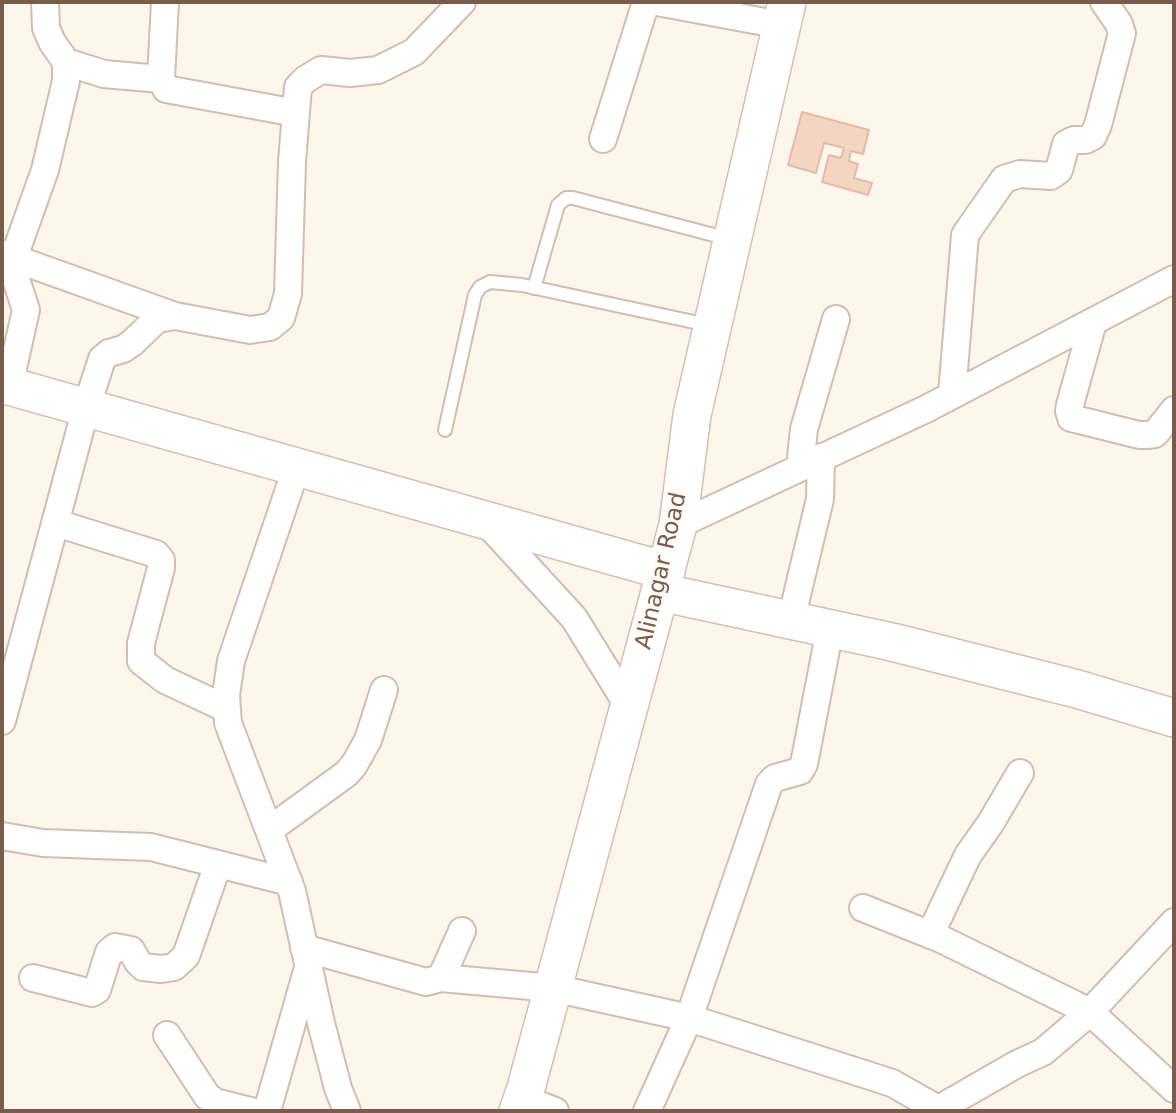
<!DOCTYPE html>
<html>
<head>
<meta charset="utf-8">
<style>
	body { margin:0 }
	#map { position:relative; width:1176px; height:1113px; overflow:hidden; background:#fdf6ec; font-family:"DejaVu Sans",sans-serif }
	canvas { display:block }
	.frame { position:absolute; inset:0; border:4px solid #7a5c4d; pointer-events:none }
</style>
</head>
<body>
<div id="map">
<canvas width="1176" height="1113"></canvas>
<div class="frame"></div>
</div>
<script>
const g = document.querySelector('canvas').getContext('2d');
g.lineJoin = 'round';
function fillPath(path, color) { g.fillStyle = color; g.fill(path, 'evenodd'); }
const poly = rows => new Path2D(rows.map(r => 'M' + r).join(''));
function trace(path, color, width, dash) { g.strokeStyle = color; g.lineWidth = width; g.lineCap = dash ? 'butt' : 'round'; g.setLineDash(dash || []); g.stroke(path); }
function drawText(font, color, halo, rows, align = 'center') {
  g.font = font + ' "DejaVu Sans",sans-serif'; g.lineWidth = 5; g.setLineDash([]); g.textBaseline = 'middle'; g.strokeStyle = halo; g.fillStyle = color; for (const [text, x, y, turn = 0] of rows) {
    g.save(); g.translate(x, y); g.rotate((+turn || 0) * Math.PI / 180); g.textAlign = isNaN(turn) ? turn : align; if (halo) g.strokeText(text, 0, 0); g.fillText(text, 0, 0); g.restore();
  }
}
const building = poly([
	[802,112,869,130,863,154,851,151,849,161,858,164,854,178,872,183,868,195,822,182,829,155,841,158,844,148,824,143,816,173,788,165,802,112]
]);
fillPath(building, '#f3d5c3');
trace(building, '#e6bba3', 2);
const lane = poly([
	[534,288,558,205,566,198,573,198,729,239],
	[445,430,475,295,480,287,490,282,522,285,708,325]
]);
const street = poly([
	[165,2,161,79,166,89,296,113],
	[657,2,781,25],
	[66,62,104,74,161,79],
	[603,139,646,2],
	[2,254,175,316,250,330,270,327,281,318,288,294,292,162,298,87,306,79,321,70,350,73,378,70,414,52,462,2],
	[1093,322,1070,405,1069,411,1071,418,1139,435,1147,435,1155,434,1174,410],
	[9,386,26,310,14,273,14,257,45,170,66,81,66,62,52,42,46,28,45,2],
	[952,395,965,235,1004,179,1020,174,1051,176,1059,170,1066,144,1074,140,1085,140,1093,136,1098,125,1122,33,1119,24,1104,2],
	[297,466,231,661,226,695,228,723,292,891,321,1023,338,1088,347,1111],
	[800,467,804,429,836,319],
	[485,521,574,618,629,707],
	[56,523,156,554,161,560,161,568,141,643,141,661,165,680,227,709],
	[678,525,926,409,1174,279],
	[791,620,820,499,821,457],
	[2,721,86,408,102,359,109,353,123,349,132,343,157,319,175,316],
	[269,830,346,774,354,765,368,740,384,690],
	[2,836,43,843,151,847,289,882],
	[863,908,941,939,1090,1012,1174,1089],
	[930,935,968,855,990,824,1020,773],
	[304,948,426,982,441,978,462,931],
	[33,978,92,993,97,990,109,952,115,947,131,950,138,962,143,967,161,969,174,967,186,956,218,864],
	[441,978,553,988,689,1018,892,1083,938,1109],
	[167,1035,207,1096,215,1102,251,1111],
	[522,1098,555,1111],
	[267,1111,307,971],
	[647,1111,689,1018,769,784,775,778,800,771,804,764,830,629],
	[935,1111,1017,1064,1043,1052,1090,1012,1174,922]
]);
const secondary = poly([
	[2,384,666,571],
	[660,592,892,642,1077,689,1174,718],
	[518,1111,526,1088,678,525,692,415,787,2]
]);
trace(lane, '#d1beb0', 16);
trace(street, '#d1beb0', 30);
trace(secondary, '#d6c0b0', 40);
trace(lane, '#fff', 12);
trace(street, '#fff', 26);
trace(secondary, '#fff', 37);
drawText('23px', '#7a5c4d', '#fffaf3', [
	["Alinagar Road",662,571,-77]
]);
</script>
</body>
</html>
